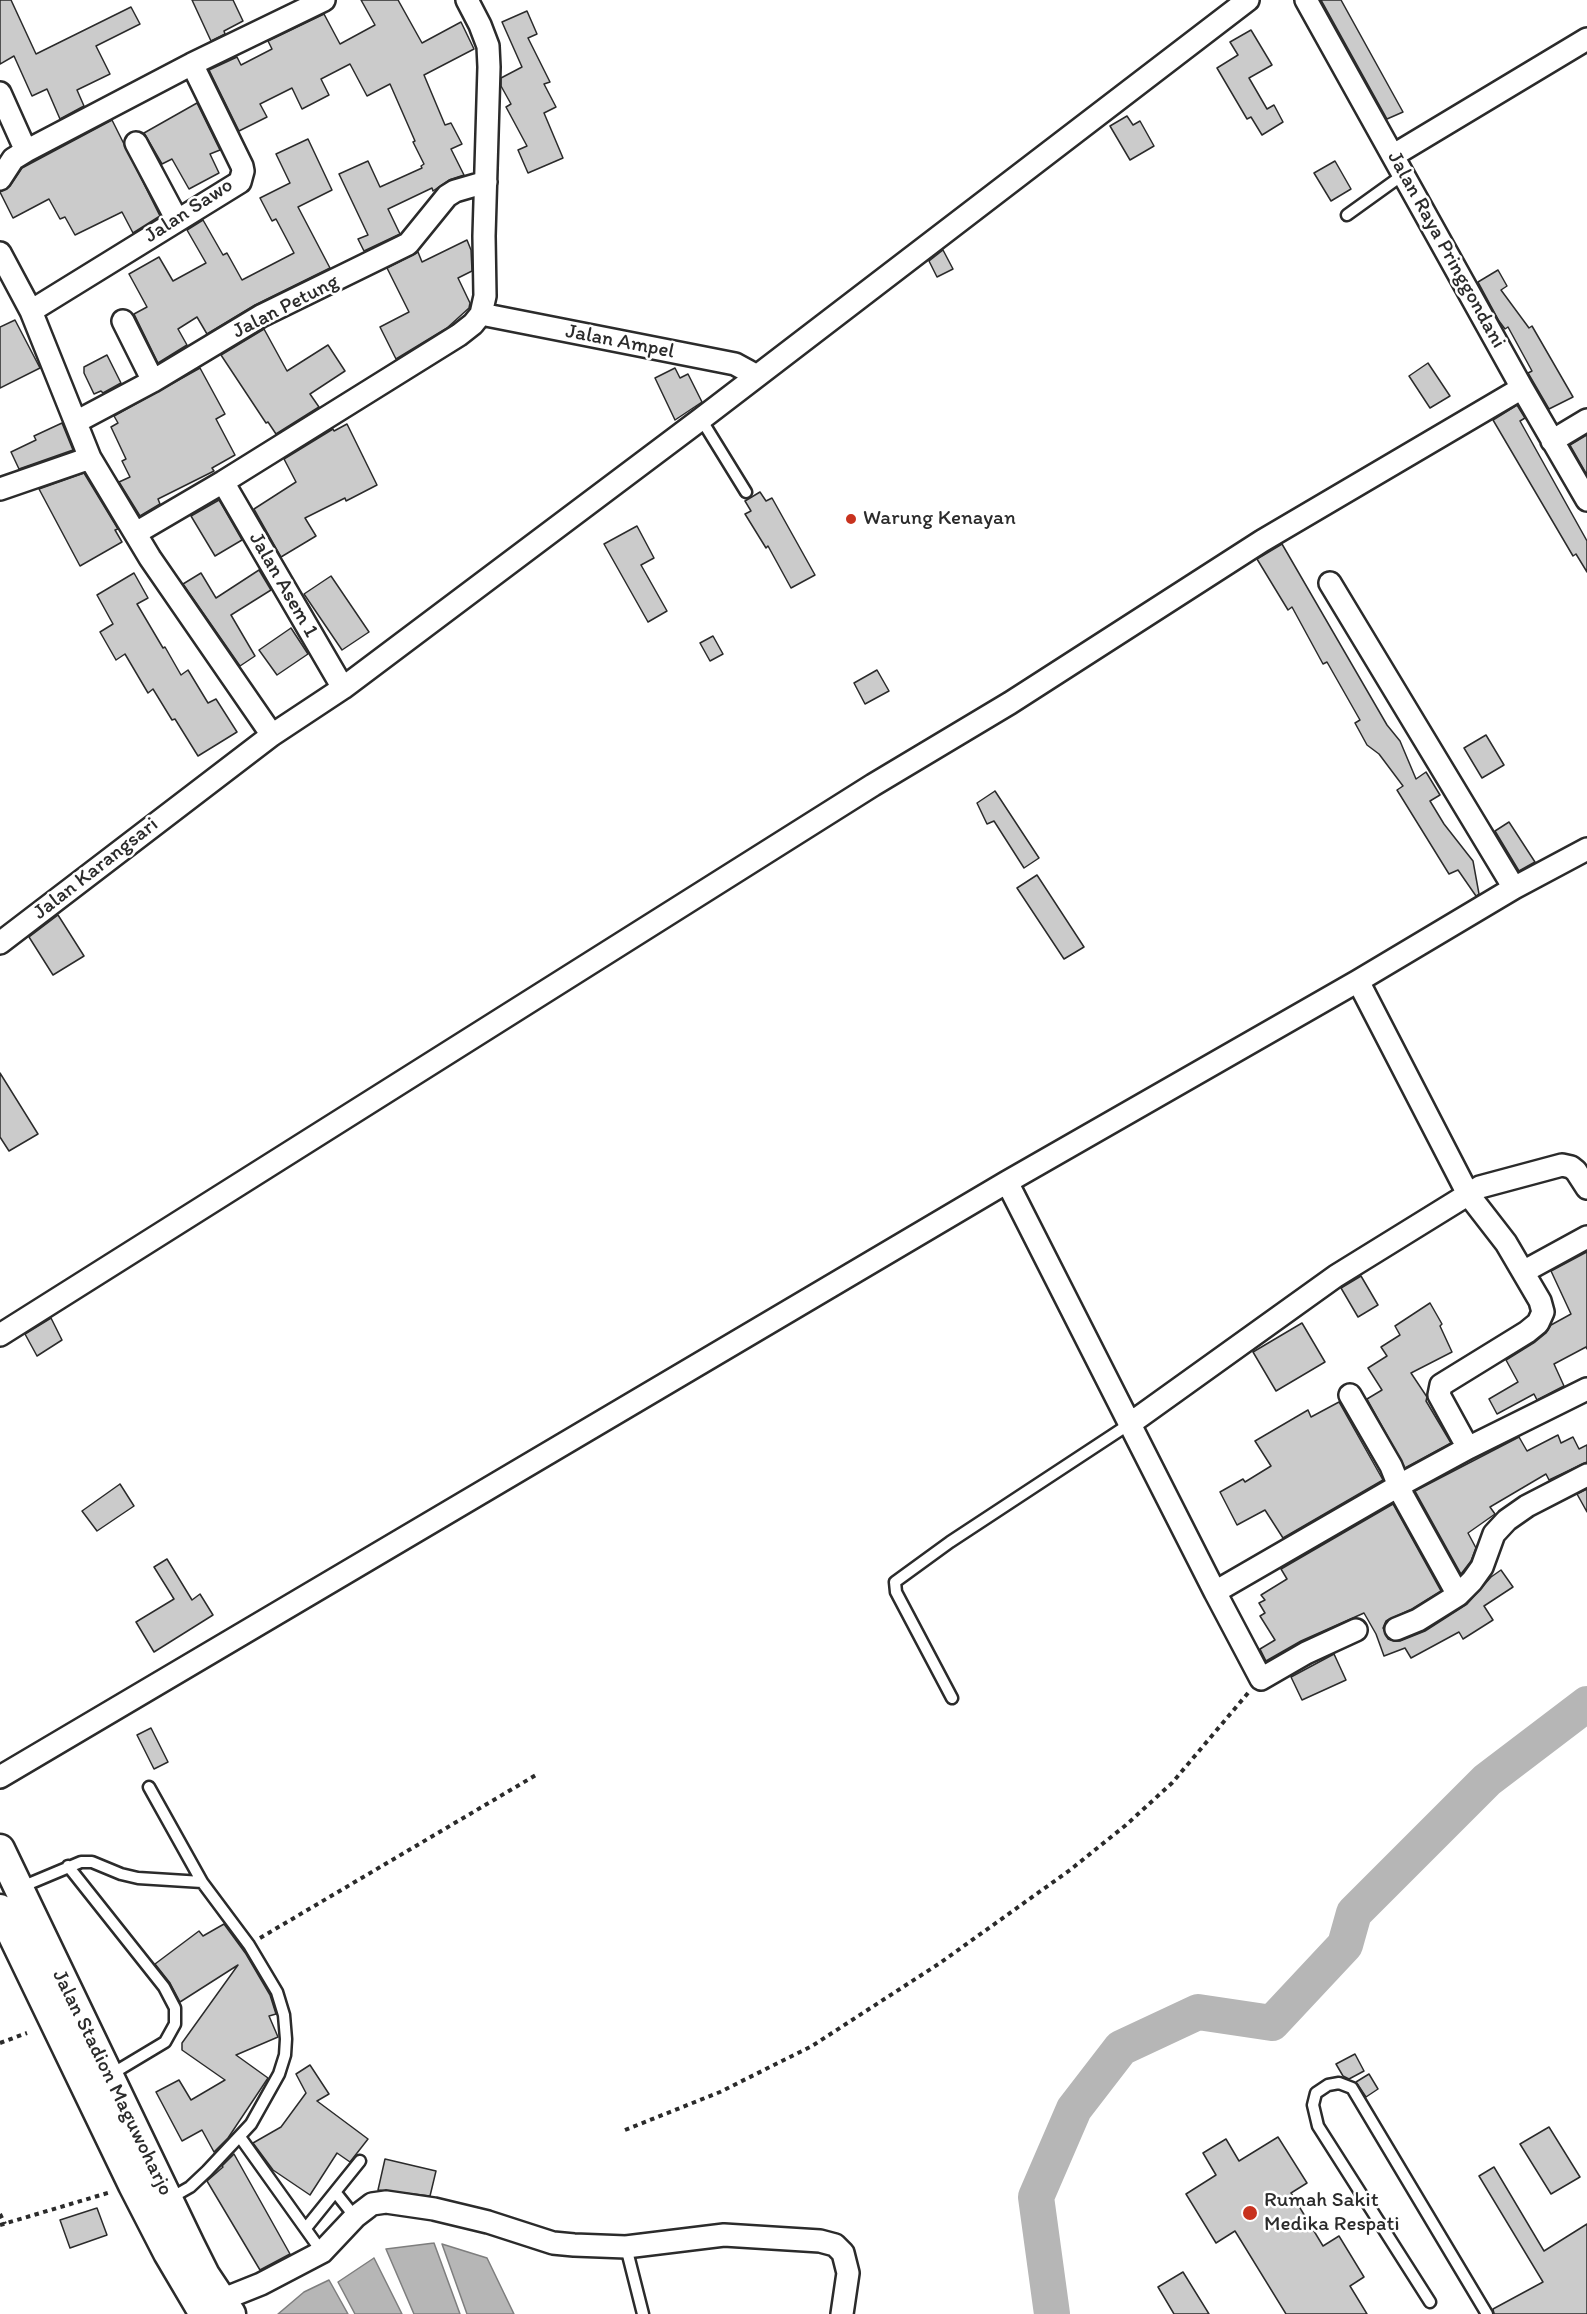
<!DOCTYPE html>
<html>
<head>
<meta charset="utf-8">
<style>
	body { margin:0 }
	canvas { display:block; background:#fff }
</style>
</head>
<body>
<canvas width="1587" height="2314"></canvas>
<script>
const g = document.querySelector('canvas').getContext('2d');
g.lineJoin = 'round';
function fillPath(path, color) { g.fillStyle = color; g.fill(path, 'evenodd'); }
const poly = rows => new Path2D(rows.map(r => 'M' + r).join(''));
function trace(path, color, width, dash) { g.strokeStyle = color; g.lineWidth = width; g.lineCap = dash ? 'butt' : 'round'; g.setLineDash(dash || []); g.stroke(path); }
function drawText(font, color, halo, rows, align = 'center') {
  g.font = font + ' Itim,sans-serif'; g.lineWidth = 5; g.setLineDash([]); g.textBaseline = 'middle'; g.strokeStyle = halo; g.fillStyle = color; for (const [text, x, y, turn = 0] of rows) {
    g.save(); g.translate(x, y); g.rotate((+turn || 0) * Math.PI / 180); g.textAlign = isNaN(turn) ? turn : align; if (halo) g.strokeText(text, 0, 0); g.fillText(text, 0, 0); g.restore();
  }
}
const water = poly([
	[434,2243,460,2314,414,2314,386,2249,434,2243],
	[442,2244,487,2258,514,2314,467,2314,442,2244],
	[374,2258,402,2314,355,2314,338,2282,374,2258],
	[329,2280,348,2314,278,2314,304,2292,329,2280]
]);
fillPath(water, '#b6b6b6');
trace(water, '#7e7e7e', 1.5);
trace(poly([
	[1052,2314,1036,2197,1074,2109,1121,2048,1198,2012,1272,2023,1345,1945,1354,1913,1487,1780,1587,1704]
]), '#b6b6b6', 36);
const building = poly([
	[0,0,11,0,36,54,131,7,140,24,96,46,110,74,77,90,84,106,60,119,47,89,32,96,14,56,0,64,0,0],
	[192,0,233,0,243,21,224,31,225,34,211,41,192,0],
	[361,0,398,0,422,43,461,22,474,49,424,75,445,125,451,123,462,144,451,149,464,175,449,180,433,191,432,188,388,209,400,234,364,251,358,239,368,235,339,174,368,161,380,187,422,168,421,166,424,164,413,142,415,141,390,84,367,96,350,64,321,79,329,95,302,109,292,88,260,104,267,117,239,131,209,70,237,57,241,65,272,49,268,41,324,14,340,44,375,25,361,0],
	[1321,0,1341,0,1403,112,1387,119,1321,0],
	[527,11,537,34,528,38,550,82,544,84,556,107,544,113,563,158,528,173,518,150,527,146,506,107,511,104,501,86,501,78,522,67,502,22,527,11],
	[1251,30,1272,65,1249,78,1267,109,1274,105,1283,122,1262,135,1251,117,1247,119,1217,68,1238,55,1230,42,1251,30],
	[197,103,220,150,210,154,219,173,189,189,172,159,162,164,144,133,197,103],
	[1127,116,1133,125,1140,121,1154,146,1130,160,1110,126,1127,116],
	[112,120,160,216,133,233,122,212,75,235,65,217,60,219,49,199,13,218,0,192,10,186,22,168,112,120],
	[308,139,332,190,298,207,330,268,255,305,207,334,197,317,178,329,187,345,158,363,134,314,147,307,129,274,159,257,173,281,206,263,187,230,203,220,223,255,227,253,242,280,294,253,276,219,272,221,260,198,290,183,276,154,308,139],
	[1335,161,1351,189,1331,201,1314,173,1335,161],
	[467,240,471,250,472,271,458,278,470,303,469,308,447,328,396,359,380,327,409,312,387,268,418,252,422,262,467,240],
	[943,250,953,269,937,277,929,261,943,250],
	[1498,270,1507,286,1501,290,1529,328,1532,326,1573,397,1549,409,1528,373,1532,371,1508,327,1505,329,1499,321,1478,282,1498,270],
	[15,320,40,368,0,388,0,327,15,320],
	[264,329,287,371,328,345,345,371,310,394,319,407,276,434,268,422,266,423,221,355,264,329],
	[107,355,121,383,103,393,101,391,94,394,84,373,84,367,107,355],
	[1428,363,1450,396,1430,408,1409,376,1428,363],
	[200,368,225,414,216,419,235,455,212,468,214,471,158,499,160,504,140,516,119,482,130,477,122,461,126,459,111,427,118,423,114,416,200,368],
	[675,368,680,378,688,374,702,402,675,420,655,378,675,368],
	[1517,405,1525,418,1520,421,1587,541,1587,572,1576,554,1573,556,1493,420,1517,405],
	[62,423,73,450,19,469,11,452,36,440,34,436,62,423],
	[347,424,377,485,346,501,345,498,305,518,316,536,281,557,254,509,296,482,284,459,333,429,334,431,347,424],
	[1587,435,1587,475,1570,445,1587,435],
	[84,473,118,529,115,530,122,542,80,566,39,489,84,473],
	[760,492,766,501,772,498,815,575,791,588,768,546,766,548,745,514,751,511,745,501,760,492],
	[219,500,242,540,215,556,191,516,219,500],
	[637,526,654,558,641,565,667,611,648,622,604,544,637,526],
	[1282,544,1387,725,1400,741,1416,779,1426,772,1440,795,1430,801,1444,824,1473,861,1479,894,1476,896,1458,870,1449,874,1397,790,1403,786,1379,754,1367,745,1355,723,1360,720,1327,662,1323,664,1292,607,1288,610,1257,559,1282,544],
	[259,570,271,590,231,615,255,656,240,666,183,584,201,573,216,598,259,570],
	[134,573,148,598,137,604,163,648,165,647,181,675,188,670,208,703,216,699,237,732,198,756,175,719,172,720,153,689,148,693,125,654,116,660,100,632,113,624,97,595,134,573],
	[331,576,369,632,342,650,304,594,331,576],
	[291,628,308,654,277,675,259,650,291,628],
	[713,636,723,654,710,661,700,643,713,636],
	[877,670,889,691,865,704,854,683,877,670],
	[1486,735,1504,765,1482,778,1464,748,1486,735],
	[995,791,1039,858,1024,868,994,821,987,824,977,803,995,791],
	[1509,822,1535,862,1519,871,1495,831,1509,822],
	[1037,875,1084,947,1064,959,1017,888,1037,875],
	[58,915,84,956,53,975,29,937,58,915],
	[0,1073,38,1134,9,1151,0,1137,0,1073],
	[1587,1252,1587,1349,1586,1347,1554,1364,1564,1386,1537,1400,1534,1394,1497,1414,1489,1399,1518,1382,1506,1360,1535,1342,1546,1333,1551,1325,1571,1314,1551,1271,1587,1252],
	[1361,1276,1378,1305,1358,1317,1341,1288,1361,1276],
	[1430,1303,1442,1324,1440,1326,1452,1352,1411,1373,1427,1397,1426,1401,1451,1443,1405,1468,1367,1399,1382,1390,1368,1368,1387,1356,1381,1347,1400,1335,1395,1326,1430,1303],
	[51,1318,62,1340,37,1356,25,1334,51,1318],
	[1302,1323,1325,1362,1276,1391,1253,1352,1302,1323],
	[1339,1402,1383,1480,1283,1538,1265,1510,1237,1525,1220,1492,1243,1479,1245,1482,1271,1466,1255,1441,1308,1410,1311,1417,1339,1402],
	[1558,1435,1561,1443,1573,1437,1579,1449,1587,1445,1587,1462,1549,1480,1546,1474,1490,1507,1495,1514,1468,1533,1476,1548,1471,1561,1461,1574,1415,1491,1519,1437,1527,1451,1558,1435],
	[120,1484,134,1506,97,1531,82,1511,120,1484],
	[1587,1489,1587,1512,1577,1494,1587,1489],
	[1393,1504,1441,1591,1412,1609,1386,1621,1383,1628,1388,1639,1394,1641,1400,1641,1425,1631,1467,1604,1491,1577,1501,1570,1513,1587,1484,1606,1493,1620,1463,1639,1459,1632,1411,1658,1405,1648,1384,1656,1376,1634,1364,1613,1301,1641,1266,1661,1260,1649,1275,1640,1260,1616,1265,1613,1259,1603,1265,1600,1261,1595,1287,1579,1281,1569,1393,1504],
	[167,1559,192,1600,200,1594,213,1615,154,1652,136,1622,174,1599,154,1567,167,1559],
	[1334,1654,1346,1680,1302,1700,1291,1677,1334,1654],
	[151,1728,168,1762,154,1769,137,1735,151,1728],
	[224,1924,246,1954,270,1995,276,2014,269,2016,278,2037,236,2055,268,2078,228,2138,214,2152,202,2130,182,2141,156,2092,179,2080,191,2100,225,2080,182,2050,182,2043,238,1965,180,2002,170,1983,155,1964,199,1931,203,1936,224,1924],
	[1355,2054,1364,2071,1349,2079,1343,2076,1336,2064,1355,2054],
	[310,2065,329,2094,317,2101,368,2139,350,2162,337,2153,310,2195,273,2170,253,2143,281,2127,306,2093,296,2074,310,2065],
	[1369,2074,1378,2089,1366,2097,1356,2082,1369,2074],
	[1549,2127,1580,2177,1551,2194,1520,2144,1549,2127],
	[1278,2137,1307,2183,1291,2193,1323,2246,1339,2236,1364,2277,1350,2286,1367,2314,1286,2314,1235,2231,1216,2243,1186,2194,1216,2175,1203,2153,1226,2139,1239,2161,1278,2137],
	[234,2154,290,2254,260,2270,207,2181,223,2167,222,2166,234,2154],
	[385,2159,436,2171,430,2196,378,2190,385,2159],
	[1494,2167,1544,2251,1587,2224,1587,2314,1494,2314,1493,2309,1543,2282,1479,2176,1494,2167],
	[97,2208,107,2235,70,2248,60,2220,97,2208],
	[1183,2272,1209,2314,1174,2314,1158,2287,1183,2272]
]);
fillPath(building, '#cbcbcb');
trace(building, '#2b2b2b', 1.5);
const lane = poly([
	[1347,215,1404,174],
	[701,419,746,492],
	[952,1698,896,1592,895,1582,950,1542,1131,1423],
	[149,1787,202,1882,249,1945,277,1992,284,2015,286,2039,285,2055,279,2074,251,2124,207,2171,190,2187,169,2199],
	[68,1866,164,1987,175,2008,175,2024,165,2042,110,2075],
	[19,1888,81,1862,92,1862,121,1874,138,1878,202,1882],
	[240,2137,322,2252],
	[336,2193,355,2217],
	[306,2228,360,2161],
	[626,2247,643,2314],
	[1430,2302,1318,2126,1313,2105,1316,2093,1328,2085,1339,2083,1352,2088,1487,2314]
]);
const street = poly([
	[1306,0,1522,388,1587,500],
	[0,93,26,151,13,159,0,179],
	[136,143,177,220],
	[26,151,192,64,324,0],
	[1394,155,1587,39],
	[0,253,31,311,90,458,150,558,272,735],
	[31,311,240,182,243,171,242,166,192,64],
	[481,314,735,364,757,376],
	[123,321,153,381],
	[76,422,153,381,261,316,408,244,447,196,455,191,486,182],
	[1552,441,1587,420],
	[223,482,343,688],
	[0,489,90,458],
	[136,533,223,482,459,335,473,324,481,314,485,296,484,236,489,67,488,46,480,25,467,0],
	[1330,583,1514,888],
	[0,943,272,735,343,688,701,419,1248,0],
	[1007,1182,1215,1592,1400,1485,1468,1448,1439,1395,1441,1385,1527,1332,1538,1323,1543,1312,1540,1301,1506,1243,1468,1194,1358,981],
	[1523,1272,1587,1237],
	[0,1335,873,785,1010,703,1262,541,1522,388],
	[1350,1395,1391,1466,1403,1496,1458,1595],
	[1131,1423,1336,1276,1480,1187,1562,1165,1571,1167,1576,1171,1587,1188],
	[1468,1448,1587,1389],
	[1215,1592,1261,1679,1306,1653,1356,1630],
	[1396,1629,1418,1620,1458,1595,1472,1581,1482,1567,1494,1534,1507,1520,1527,1506,1587,1475],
	[0,1777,1007,1182,1358,981,1514,888,1587,849],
	[221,2300,261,2284,322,2252,355,2217,372,2204,386,2202,434,2209,488,2222,553,2243,574,2245,626,2247,724,2235,820,2241,835,2245,843,2253,848,2273,842,2314]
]);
const secondary = poly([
	[0,1849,190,2245,205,2275,231,2314],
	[0,1909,133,2185,168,2253,204,2314]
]);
trace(lane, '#2b2b2b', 15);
trace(street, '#2b2b2b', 26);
trace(secondary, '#2b2b2b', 33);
trace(poly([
	[260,1938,536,1775],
	[0,2043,27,2033],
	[625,2130,720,2092,812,2046,940,1963,1070,1870,1126,1825,1172,1783,1248,1693],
	[0,2214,5,2224],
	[0,2225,111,2192]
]), '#2b2b2b', 4, [4.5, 4.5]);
trace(lane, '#fff', 10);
trace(street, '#fff', 21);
trace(secondary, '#fff', 28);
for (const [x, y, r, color] of [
	[851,519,6,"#c8321e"],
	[1250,2213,8,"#c8321e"]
]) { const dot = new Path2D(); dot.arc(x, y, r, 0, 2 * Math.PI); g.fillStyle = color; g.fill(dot); trace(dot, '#fff', 2); }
drawText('21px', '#2b2b2b', '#fff', [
	["Jalan Sawo",189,211,-33],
	["Jalan Raya Pringgondani",1446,250,61],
	["Jalan Petung",286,307,-27],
	["Jalan Ampel",620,342,11],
	["Jalan Asem 1",283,585,60],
	["Jalan Karangsari",96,869,-38],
	["Jalan Stadion Maguwoharjo",112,2083,64]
]);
drawText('21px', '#2b2b2b', '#fff', [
	["Warung Kenayan",863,519],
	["Rumah Sakit",1264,2201],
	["Medika Respati",1264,2225]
], 'left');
</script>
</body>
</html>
